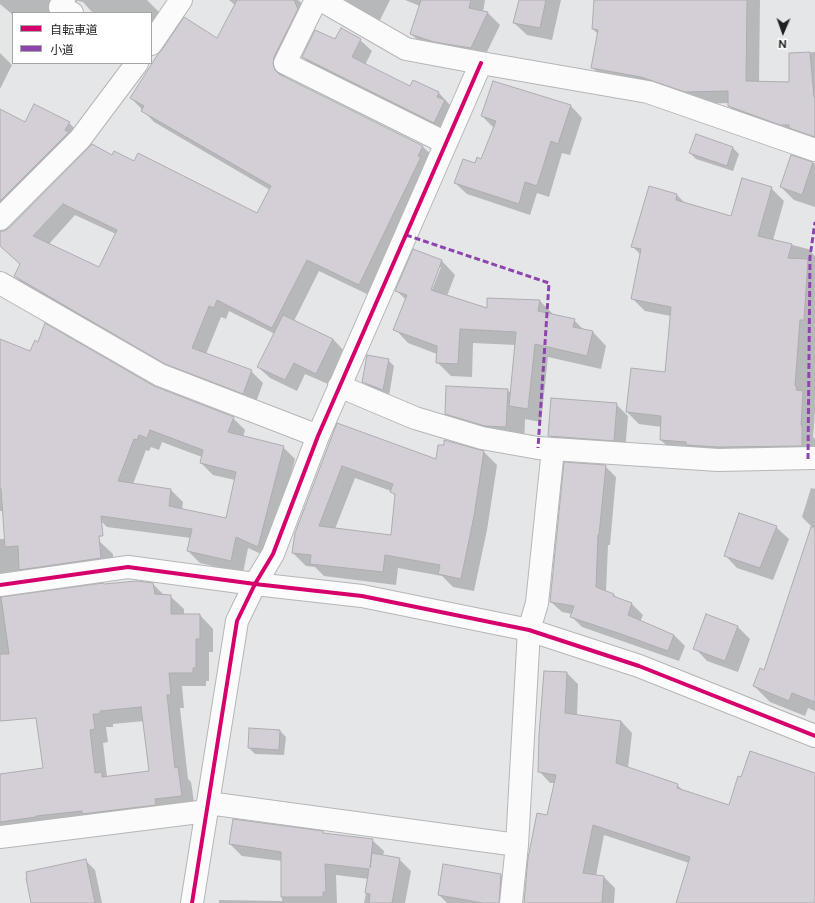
<!DOCTYPE html>
<html>
<head>
<meta charset="utf-8">
<style>
	body { margin:0 }
	#map { position:relative; width:815px; height:903px; overflow:hidden; background:#e4e6e8; font-family:"Public Sans","Noto Sans JP",sans-serif }
	canvas { display:block }
	.legend { position:absolute; left:12px; top:12px; width:140px; height:52px; box-sizing:border-box; background:#fff; border:1px solid #a5a6a6; margin:0; padding:5px 7px; list-style:none; font-size:12px; color:#1f2021 }
	.legend li { display:flex; align-items:center; gap:8px; height:20px }
	.legend b { width:20px; border:1px solid #a5a6a6 }
	.north { position:absolute; left:763px; top:12px; width:40px; height:40px; -webkit-text-stroke:3px #fff; paint-order:stroke; rotate:182deg; font-size:11px; font-weight:700; line-height:16px; text-align:center; color:#1f2021 }
	.north::after { content:''; display:block; margin:auto; width:14px; height:18px; background:#1f2021; clip-path:polygon(50% 0,100% 100%,50% 72%,0 100%) }
</style>
</head>
<body>
<div id="map">
<canvas width="815" height="903"></canvas>
<ul class="legend">
<li><b style="height:5px;background:#d6006c"></b>自転車道</li>
<li><b style="height:5px;background:#8e44ad"></b>小道</li>
</ul>
<div class="north">N</div>
</div>
<script>
const g = document.querySelector('canvas').getContext('2d');
g.lineJoin = 'round';
function fillPath(path, color) { g.fillStyle = color; g.fill(path, 'evenodd'); }
const poly = rows => new Path2D(rows.map(r => 'M' + r).join(''));
function trace(path, color, width, dash) { g.strokeStyle = color; g.lineWidth = width; g.lineCap = dash ? 'butt' : 'round'; g.setLineDash(dash || []); g.stroke(path); }
fillPath(poly([
	[0,0,147,0,161,14,151,32,151,13,95,13,91,11,83,2,78,1,72,3,65,13,13,13,13,15,0,4],
	[229,0,298,0,303,4,285,70,284,78,423,147,435,158,371,296,319,271,294,321,333,339,344,351,328,384,305,374,297,391,270,378,258,367,275,334,229,311,226,319,221,317,206,354,251,371,263,383,255,405,178,375,27,288,15,276,21,265,0,245,0,240,112,157,257,214,270,190,154,122,131,98,217,39,235,5],
	[75,215,116,234,99,268,49,244],
	[338,0,390,0,379,22],
	[405,0,485,0,483,12,488,13,500,25,483,60,424,46,411,34,420,6],
	[521,0,561,0,552,40,527,35,514,23],
	[595,0,760,0,759,82,790,83,790,54,815,52,815,144,741,119,729,106,729,103,699,104,605,80,592,67,598,34,593,29],
	[360,40,372,51,365,65,410,88,413,81,439,93,450,105,450,106,456,113,446,134,314,69,303,57,335,41],
	[0,53,12,65,0,89],
	[493,82,571,106,582,118,570,155,562,153,549,197,537,193,530,215,467,194,455,183,481,160,494,128,482,116],
	[0,110,25,124,69,123,85,138,0,217],
	[696,135,733,148,739,154,733,171,696,159,690,153],
	[811,163,815,163,815,207,794,200,781,187],
	[771,188,784,201,773,240,808,249,815,256,815,412,813,437,815,439,815,458,674,453,661,440,662,427,639,424,627,412,666,373,671,316,645,311,632,298,641,255,632,246,677,195,685,203,732,217],
	[414,250,442,261,455,275,447,296,488,309,488,299,540,301,554,315,574,320,585,331,593,332,606,346,601,369,548,357,541,422,525,419,524,445,464,432,446,414,507,390,511,393,516,345,473,343,472,377,451,376,437,362,437,354,408,343,395,329,406,300,396,290],
	[439,267,441,267,430,295,428,294],
	[388,360,394,366,389,396,370,388,364,382],
	[153,387,233,418,245,430,243,437,283,447,295,459,270,558,248,548,243,573,200,563,188,551,191,538,107,527,94,514,0,511,0,428],
	[162,442,202,457,201,463,213,475,235,480,227,520,182,510,183,502,171,490,133,484,146,450,149,451,151,447,159,450],
	[616,404,628,416,625,452,561,447,549,436],
	[338,425,437,460,484,452,497,465,487,530,474,591,453,587,442,576,398,568,396,585,324,576,315,567,306,566,293,553],
	[355,478,391,491,396,497,392,536,335,529],
	[605,466,616,477,610,545,608,545,606,592,614,595,618,599,632,604,643,615,640,622,674,635,685,646,679,661,582,627,572,617,572,614,562,612,551,602],
	[811,488,815,489,815,711,808,708,805,716,770,702,754,686,765,671,812,527,802,517],
	[776,527,789,539,773,580,737,568,725,555],
	[0,539,99,541,113,554,114,571,2,594,1,598,103,584,153,584,165,596,170,596,184,609,184,615,200,615,213,629,213,652,209,652,209,681,206,681,206,686,182,686,184,708,180,708,188,779,191,782,195,809,0,836,0,775,44,769,36,709,0,700],
	[144,721,150,772,107,777,103,743,108,742,106,727,113,727,113,724],
	[707,616,738,627,750,639,738,672,707,661,695,648],
	[545,672,567,673,578,684,577,716,621,721,632,733,628,768,677,785,684,791,730,807,815,774,815,903,677,903,689,863,604,835,596,876,604,877,615,888,614,903,525,903,548,816,555,783,550,783,539,771],
	[280,731,286,737,284,755,255,754,249,748],
	[323,832,325,834,372,840,384,851,383,856,399,859,411,871,405,903,364,903,369,879,336,875,337,903,219,903,219,900,282,901,282,861,242,856,230,844],
	[85,860,95,870,102,903,32,903],
	[501,875,513,888,512,903,447,903,439,895]
]), '#0003');
const building = poly([
	[237,0,294,0,298,9,274,57,273,64,275,70,279,74,423,146,418,156,421,157,359,285,307,260,272,328,217,300,214,308,209,306,192,348,252,370,243,394,165,364,14,276,20,264,0,246,0,231,4,231,9,228,92,144,112,155,114,151,134,161,138,153,257,213,271,186,141,111,144,106,130,98,158,54,161,51,184,17,217,38,237,0],
	[63,204,117,230,99,267,33,236,63,204],
	[421,0,471,0,469,8,488,12,471,48,434,42,410,34,421,0],
	[519,0,546,0,540,28,513,23,519,0],
	[594,0,747,0,746,81,789,82,789,53,810,52,814,97,815,97,815,137,789,128,789,125,780,125,728,106,728,91,685,92,641,77,591,68,598,30,592,29,594,0],
	[341,28,361,39,352,57,410,86,413,80,439,92,437,97,445,100,434,123,302,57,315,30,335,39,341,28],
	[493,81,571,105,558,144,551,141,537,186,525,182,519,204,454,183,463,159,475,163,477,157,481,159,496,121,481,116,493,81],
	[34,104,70,122,65,130,69,132,0,201,0,109,25,122,34,104],
	[696,134,733,147,727,166,689,153,696,134],
	[791,155,813,162,802,195,780,187,791,155],
	[742,178,772,187,758,236,792,244,788,258,808,259,804,320,800,320,795,386,797,387,796,390,803,391,801,425,802,425,802,446,718,447,686,445,686,442,660,440,661,416,626,412,631,368,665,372,671,307,631,299,641,249,631,247,649,186,677,194,676,200,731,216,742,178],
	[413,249,442,260,431,290,487,308,487,298,540,300,538,311,575,319,573,327,593,331,587,356,535,344,528,409,509,406,516,332,460,329,458,364,436,363,437,346,393,330,407,295,395,291,413,249],
	[283,315,333,339,316,374,294,363,285,380,257,367,283,315],
	[45,323,154,386,234,417,228,432,284,446,258,547,236,537,231,561,187,551,192,529,101,516,103,536,99,536,101,558,19,570,18,546,5,547,1,489,0,488,0,339,30,351,35,340,38,342,45,323],
	[150,430,203,450,200,463,236,472,226,518,169,506,171,489,118,481,134,439,137,440,139,435,147,438,150,430],
	[367,355,389,359,383,390,362,382,367,355],
	[446,386,508,389,506,427,485,426,445,414,446,386],
	[551,398,617,403,614,441,548,436,551,398],
	[337,423,436,459,438,445,444,445,444,440,484,451,474,516,461,579,438,574,440,565,385,555,383,572,310,564,311,555,292,553,295,533,337,423],
	[342,466,393,484,390,492,395,494,391,535,319,526,342,466],
	[564,462,606,465,599,535,598,535,596,587,614,594,613,596,632,603,628,615,674,635,668,651,621,634,570,617,574,606,550,602,564,462],
	[739,513,777,526,760,568,724,556,739,513],
	[811,527,815,527,815,702,792,693,789,701,753,686,760,668,764,670,811,527],
	[137,581,153,583,155,594,171,595,171,614,200,614,200,639,196,639,196,668,193,668,193,673,169,673,171,695,167,695,175,768,178,767,182,796,155,799,156,805,82,814,82,811,36,816,36,817,0,822,0,774,43,768,36,718,0,721,0,654,9,654,1,597,103,583,104,584,137,581],
	[141,707,149,771,102,777,102,772,95,773,90,730,95,729,93,714,100,714,100,711,141,707],
	[706,614,738,626,725,661,693,649,706,614],
	[544,671,567,672,565,713,621,721,616,763,678,784,677,788,729,805,738,776,741,777,750,751,815,773,815,903,676,903,690,857,593,825,583,873,604,876,602,903,524,903,528,858,537,813,547,815,556,775,538,772,539,735,544,671],
	[249,728,280,730,279,750,248,748,249,728],
	[233,819,323,831,323,833,373,839,370,868,372,853,400,858,392,903,369,903,370,894,365,893,369,869,325,864,326,892,323,892,323,897,281,897,281,852,229,844,233,819],
	[86,859,95,903,31,903,26,878,27,878,26,872,86,859],
	[443,864,501,874,499,903,483,903,438,895,443,864]
]);
fillPath(building, '#d4cfd6');
trace(building, '#acadae', 1);
const minor = poly([
	[64,0,60,7,72,13],
	[316,0,285,63,446,143],
	[321,0,406,49,481,63,648,92,815,150],
	[151,44,181,0],
	[0,219,80,139,137,63],
	[0,283,160,375,318,436],
	[339,386,415,418,482,438,538,448,718,460,815,458],
	[0,585,128,567,255,584,273,554,318,436,481,63],
	[208,803,517,845],
	[0,837,207,811],
	[511,903,517,845,529,630,537,603,553,449]
]);
const tertiary = poly([
	[192,903,237,621,255,584,362,596,529,630,639,666,815,736]
]);
trace(minor, '#b4b6b7', 24);
trace(tertiary, '#b4b6b7', 24);
trace(minor, '#fbfbfc', 22);
trace(tertiary, '#fbfbfc', 22);
trace(poly([
	[406,235,549,283,538,448],
	[808,459,810,257,815,222]
]), '#8e44ad', 3, [6, 3]);
trace(poly([
	[0,585,128,567,255,584,362,596,529,630,639,666,815,736],
	[192,903,237,621,255,584,273,554,318,436,481,63]
]), '#d6006c', 4);
</script>
</body>
</html>
